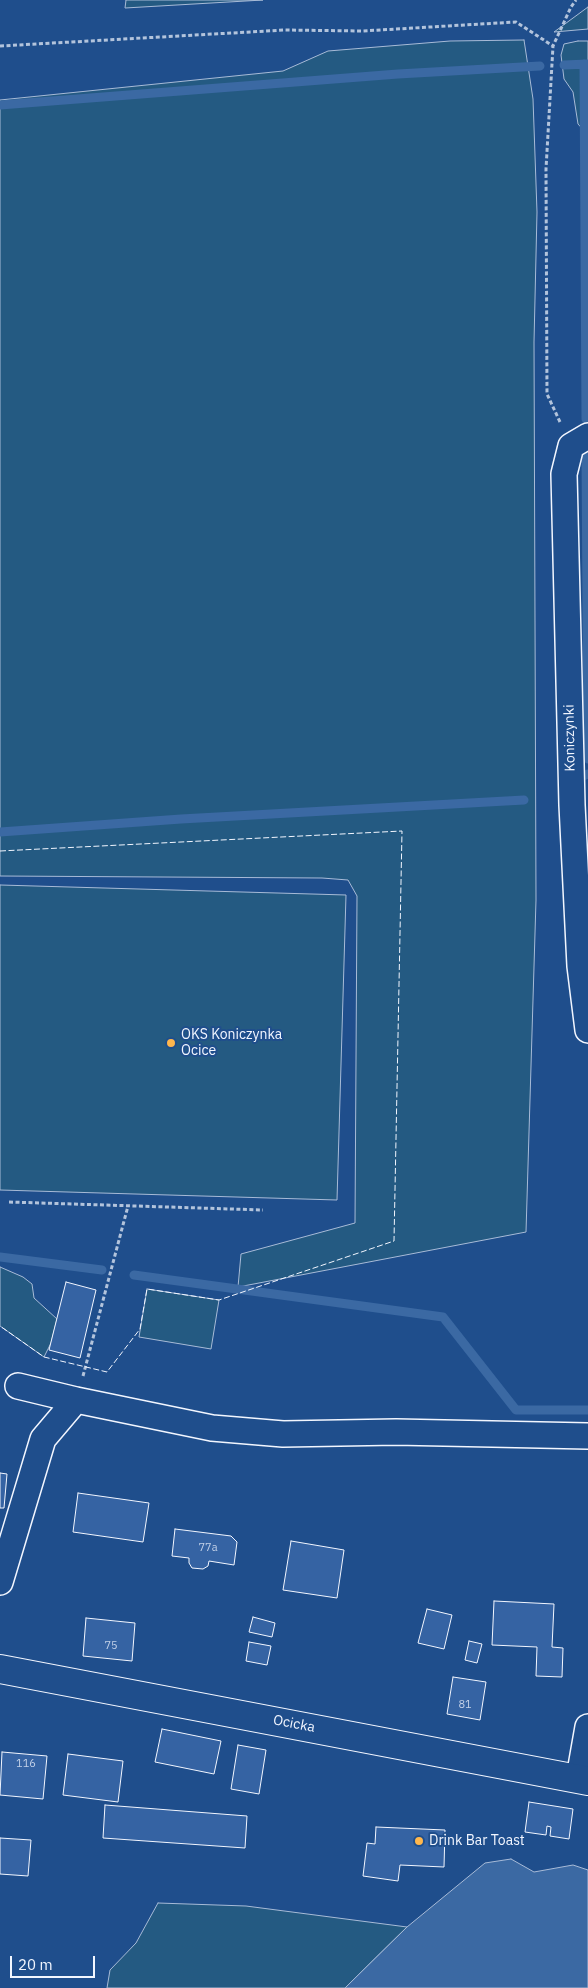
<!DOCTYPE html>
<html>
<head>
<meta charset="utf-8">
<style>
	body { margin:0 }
	#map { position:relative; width:588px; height:1988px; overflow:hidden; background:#1f4e8c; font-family:"IBM Plex Sans",sans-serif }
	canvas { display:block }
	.scale { position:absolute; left:10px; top:1956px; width:85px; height:22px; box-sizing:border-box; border:2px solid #f2f6ff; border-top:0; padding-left:6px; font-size:15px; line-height:18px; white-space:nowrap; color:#f2f6ff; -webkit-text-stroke:4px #1f4e8c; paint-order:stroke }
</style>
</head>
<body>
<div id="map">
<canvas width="588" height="1988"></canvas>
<div class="scale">20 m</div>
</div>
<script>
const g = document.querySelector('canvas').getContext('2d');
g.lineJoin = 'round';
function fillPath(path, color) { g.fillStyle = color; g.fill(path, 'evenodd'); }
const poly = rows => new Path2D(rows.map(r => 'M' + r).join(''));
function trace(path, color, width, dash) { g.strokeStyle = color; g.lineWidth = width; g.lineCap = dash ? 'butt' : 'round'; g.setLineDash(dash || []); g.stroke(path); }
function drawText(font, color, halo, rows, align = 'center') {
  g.font = font + ' "IBM Plex Sans",sans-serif'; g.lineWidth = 4; g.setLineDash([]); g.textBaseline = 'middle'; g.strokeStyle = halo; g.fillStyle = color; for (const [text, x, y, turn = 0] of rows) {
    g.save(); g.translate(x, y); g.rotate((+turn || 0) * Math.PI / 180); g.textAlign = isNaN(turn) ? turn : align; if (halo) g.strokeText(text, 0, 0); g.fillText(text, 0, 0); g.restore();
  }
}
const green = poly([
	[126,0,263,0,125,8,126,0],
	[588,7,588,29,554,32,588,7],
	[524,40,533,99,537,212,534,342,536,900,526,1232,238,1287,241,1254,355,1223,357,896,348,880,322,878,0,876,0,100,283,71,328,51,450,41,524,40],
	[578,41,588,41,588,135,578,124,573,92,564,79,561,55,564,44,578,41],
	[0,885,346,895,337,1200,0,1190,0,885],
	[0,1267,23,1277,32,1284,34,1298,57,1319,51,1343,44,1357,0,1326,0,1267],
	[147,1289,219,1300,211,1349,139,1337,147,1289],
	[158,1903,246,1906,407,1927,345,1988,107,1988,110,1970,136,1943,158,1903]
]);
fillPath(green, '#245a82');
trace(green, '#a8bbd7', 1);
const water = poly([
	[511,1859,534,1872,573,1865,588,1870,588,1988,345,1988,407,1927,485,1863,511,1859]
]);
fillPath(water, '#3b69a3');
trace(water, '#a8bbd7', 1);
trace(poly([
	[584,64,586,419],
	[564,65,588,64],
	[0,105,398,74,540,66],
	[586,456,588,759],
	[583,776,588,774],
	[0,832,181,819,524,800],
	[0,1257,102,1270],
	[134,1275,443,1317,516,1410,588,1410]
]), '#3b69a3', 9);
const building = poly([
	[66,1282,96,1290,80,1358,49,1350,66,1282],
	[0,1473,7,1474,4,1508,0,1508,0,1473],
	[78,1493,149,1503,143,1542,73,1532,78,1493],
	[175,1529,231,1536,237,1542,234,1565,209,1561,208,1566,203,1569,192,1568,189,1563,189,1558,172,1556,175,1529],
	[291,1541,344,1550,337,1598,283,1590,291,1541],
	[494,1601,554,1604,552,1647,563,1648,562,1677,536,1676,537,1647,492,1645,494,1601],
	[427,1609,452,1615,444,1649,418,1643,427,1609],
	[253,1617,275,1623,272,1637,249,1632,253,1617],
	[86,1618,135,1623,132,1661,83,1656,86,1618],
	[469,1641,482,1644,477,1663,465,1660,469,1641],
	[249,1642,271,1646,267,1665,246,1661,249,1642],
	[453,1677,486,1682,480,1720,447,1714,453,1677],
	[162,1729,221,1741,214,1774,155,1762,162,1729],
	[238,1745,266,1750,259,1794,231,1789,238,1745],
	[2,1752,47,1756,43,1799,0,1795,2,1752],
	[68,1754,123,1761,118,1802,63,1795,68,1754],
	[529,1802,573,1809,569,1839,550,1836,551,1827,547,1826,546,1835,525,1832,529,1802],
	[105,1805,247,1816,245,1848,103,1838,105,1805],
	[376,1827,445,1830,444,1867,400,1865,398,1881,363,1876,367,1843,375,1844,376,1827],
	[0,1838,31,1840,28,1876,0,1874,0,1838]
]);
fillPath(building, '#3563a3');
trace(building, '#f2f6ff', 1);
const minor = poly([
	[588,436,571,446,564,474,572,805,580,966,588,1030],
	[18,1386,76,1400,212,1428,283,1434,396,1432,588,1436],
	[0,1582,43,1439,76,1400],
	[579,1778,588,1727]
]);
const tertiary = poly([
	[0,1669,588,1781]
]);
trace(minor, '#f2f6ff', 28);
trace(tertiary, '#f2f6ff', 30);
trace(poly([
	[0,46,285,30,362,31,516,22,553,46],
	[560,422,547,394,546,169,553,46,571,7,576,0],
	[9,1202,263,1210],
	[83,1376,128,1206]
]), '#b3c4dc', 3, [4, 2.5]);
trace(minor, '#1f4e8c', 25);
trace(tertiary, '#1f4e8c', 28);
trace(poly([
	[0,851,402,831,394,1241,219,1300,147,1289,140,1329,107,1372,44,1357,0,1326]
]), '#f2f6ff', 1, [6, 2.5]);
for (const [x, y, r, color] of [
	[171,1043,5,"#ffb74d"],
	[419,1841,5,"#ffb74d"]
]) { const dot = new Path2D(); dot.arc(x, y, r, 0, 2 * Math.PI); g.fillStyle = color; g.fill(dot); trace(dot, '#1f4e8c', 2); }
drawText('11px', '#c3d1e8', null, [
	["77a",208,1548],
	["75",111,1646],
	["81",465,1705],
	["116",26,1764]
]);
drawText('14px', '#f2f6ff', '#1f4e8c', [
	["Koniczynki",570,738,-91],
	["Ocicka",294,1724,11]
]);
drawText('14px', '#f2f6ff', '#1f4e8c', [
	["OKS Koniczynka",181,1035],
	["Ocice",181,1051],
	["Drink Bar Toast",429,1841]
], 'left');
</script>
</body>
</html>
